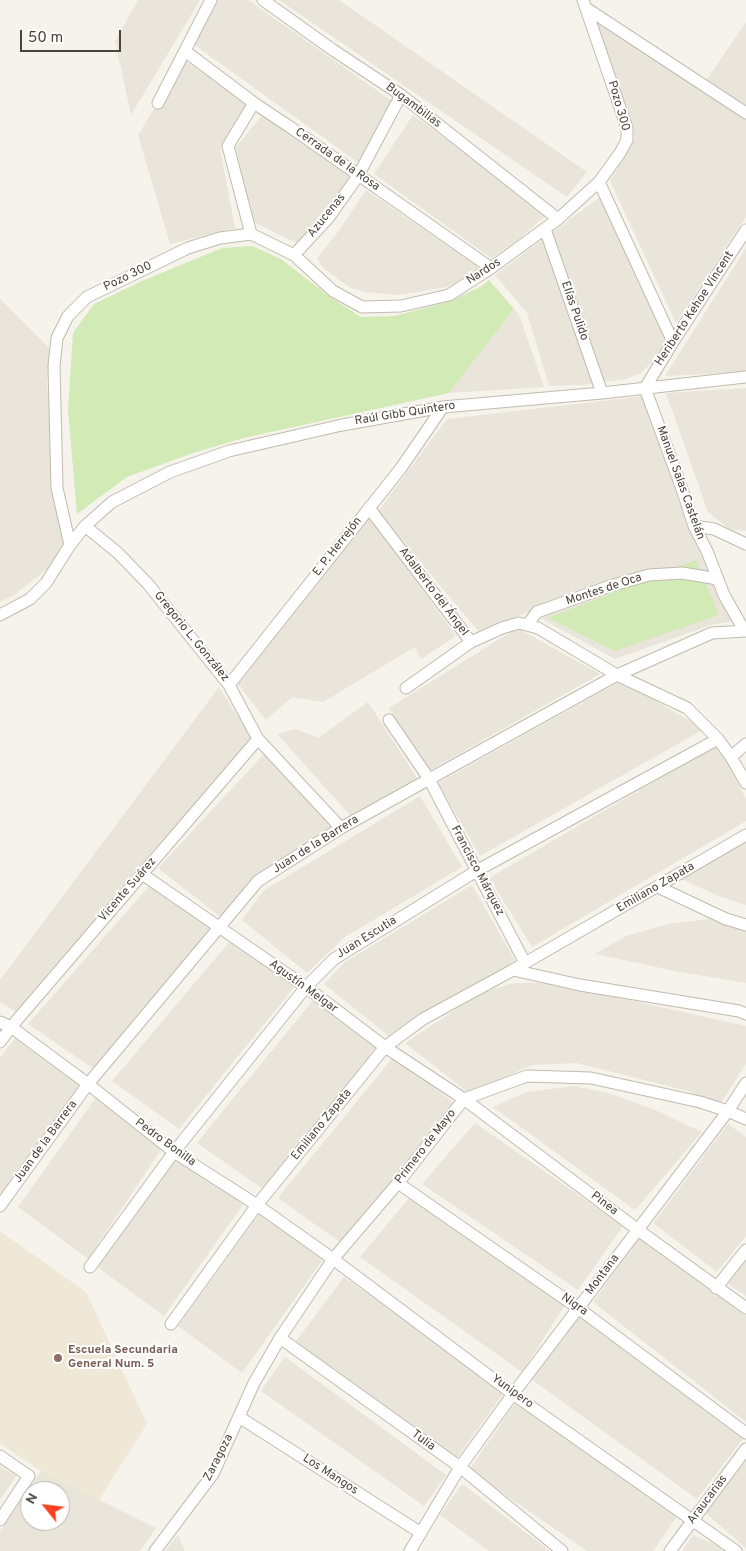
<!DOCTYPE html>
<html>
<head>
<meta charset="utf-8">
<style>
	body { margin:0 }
	#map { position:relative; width:746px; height:1551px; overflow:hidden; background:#f6f3ec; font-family:Overpass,sans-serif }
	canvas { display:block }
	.north { position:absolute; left:20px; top:1481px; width:50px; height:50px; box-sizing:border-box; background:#fff; border:1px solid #b7b4b0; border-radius:50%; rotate:299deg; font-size:14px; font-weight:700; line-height:20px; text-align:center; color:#4b4439 }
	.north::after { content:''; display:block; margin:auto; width:18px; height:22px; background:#fc3f1d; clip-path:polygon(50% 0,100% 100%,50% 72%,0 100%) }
	.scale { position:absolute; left:20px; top:30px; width:101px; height:22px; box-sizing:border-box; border:2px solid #4b4439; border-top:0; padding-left:6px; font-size:15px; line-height:18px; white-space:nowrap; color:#4b4439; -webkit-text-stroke:4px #fff; paint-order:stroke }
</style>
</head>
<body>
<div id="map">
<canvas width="746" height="1551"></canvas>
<div class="north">N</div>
<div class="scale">50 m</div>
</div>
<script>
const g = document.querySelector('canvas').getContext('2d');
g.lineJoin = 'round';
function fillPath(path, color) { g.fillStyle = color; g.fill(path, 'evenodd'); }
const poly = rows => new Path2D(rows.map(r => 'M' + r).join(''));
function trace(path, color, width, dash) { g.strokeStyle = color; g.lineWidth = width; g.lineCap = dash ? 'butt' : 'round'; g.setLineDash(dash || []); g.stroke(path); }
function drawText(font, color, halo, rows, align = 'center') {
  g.font = font + ' Overpass,sans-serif'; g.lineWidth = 4; g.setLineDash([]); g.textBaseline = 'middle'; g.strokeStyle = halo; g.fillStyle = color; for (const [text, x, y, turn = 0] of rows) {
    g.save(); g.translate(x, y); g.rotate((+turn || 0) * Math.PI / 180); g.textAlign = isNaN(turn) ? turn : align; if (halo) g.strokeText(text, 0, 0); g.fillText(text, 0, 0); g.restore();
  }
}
fillPath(poly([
	[138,0,200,0,131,115,115,41],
	[217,0,248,0,395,103,360,164,192,43],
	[279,0,339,0,587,172,567,197],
	[596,20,746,119,746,217,676,323,610,181,635,137],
	[746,22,746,107,705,82],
	[184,60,250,103,220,149,235,228,170,244,138,135],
	[263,114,352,178,332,208,299,244,251,221,236,147],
	[413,115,548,213,518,240,491,258,374,174],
	[366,190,479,267,464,279,447,287,399,295,365,292,351,288,332,275,321,265,317,258,338,232],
	[604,194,668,344,654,360,640,374,625,379,584,385,549,386,527,313,495,275],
	[746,248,746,372,665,376],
	[0,299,49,348,50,356,47,383,55,486,64,548,46,570,14,595,0,602],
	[514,309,519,315,544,387,449,393],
	[746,388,746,531,729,529,708,512,666,393],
	[645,396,687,526,735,621,711,625,615,659,529,612,478,631,378,511,447,419],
	[369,516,456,636,421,659,415,647,323,702,292,697,266,720,237,683],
	[517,628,600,674,427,772,389,708],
	[621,681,704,729,480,856,438,783],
	[219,687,252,738,16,1012,0,1002,0,980],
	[368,702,417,778,355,817,349,814,277,734,296,729,318,738],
	[718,744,746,799,746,821,532,947,489,878],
	[265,753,332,820,333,832,256,880,223,919,158,868],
	[420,796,462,867,345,937,307,973,242,920,263,891],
	[746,840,746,905,721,897,681,879],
	[150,885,214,929,94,1069,28,1024],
	[472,885,516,962,389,1036,324,984,345,962],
	[709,919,746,929,746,983,675,971,595,954,626,936,668,924],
	[230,941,295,986,179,1129,112,1081],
	[513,983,540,983,575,988,746,1026,746,1064,721,1103,716,1104,688,1091,577,1063,532,1065,469,1093,405,1043,481,993],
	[313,1000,377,1047,263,1189,197,1143],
	[15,1038,79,1085,0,1196,0,1058],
	[394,1056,458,1106,344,1245,278,1198],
	[574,1086,612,1094,655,1110,702,1132,635,1210,493,1107,527,1092],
	[97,1096,164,1145,88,1259,18,1207],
	[475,1123,623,1226,578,1290,422,1184],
	[728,1124,746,1137,746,1236,717,1272,653,1223],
	[177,1155,244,1203,164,1316,97,1267],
	[409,1198,565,1305,522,1372,360,1257],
	[259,1214,324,1258,242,1373,178,1326],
	[640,1236,746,1316,746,1422,593,1302],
	[746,1256,746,1296,723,1280],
	[344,1277,505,1391,457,1458,294,1344],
	[579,1312,745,1436,697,1499,531,1379],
	[285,1357,446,1475,424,1506,261,1391],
	[518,1399,680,1512,653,1551,587,1551,469,1470],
	[746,1461,746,1548,704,1512],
	[0,1466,16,1476,0,1500],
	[41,1471,156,1528,140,1551,0,1551,0,1531],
	[30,1491,60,1491,60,1521,30,1521],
	[462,1484,550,1551,489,1551,440,1515],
	[178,1535,185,1551,165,1551],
	[693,1535,728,1550,729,1551,682,1551]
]), '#eae5da');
fillPath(poly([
	[0,1231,86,1292,147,1424,99,1500,41,1471,0,1444]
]), '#efe8d6');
fillPath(poly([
	[252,246,281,259,330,297,361,317,394,316,448,302,482,286,489,280,514,309,449,393,244,438,193,453,127,477,77,514,68,411,73,333,94,304,142,281,222,248],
	[696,560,719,615,615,651,548,618]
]), '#d2eab5');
const street = poly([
	[263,0,333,50,401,95,558,219],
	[586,8,746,113],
	[185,51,254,103,290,127,491,268],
	[158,103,211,0],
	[599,182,673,342],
	[545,229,602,393],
	[251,234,228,146,254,103],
	[294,255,329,217,358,176,401,95],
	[369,508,471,642],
	[85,526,118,553,148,584,229,685,258,739,341,828],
	[694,526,714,529,746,544],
	[70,545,57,488,54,366,57,338,68,316,87,297,188,248,220,238,251,234,294,255,333,291,362,307,401,306,449,295,491,268,558,219,599,182,620,153,627,140,627,128,583,0],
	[0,615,30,599,46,583,70,545,85,526,112,502,170,472,229,451,342,425,443,407,602,393,746,377],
	[527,625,537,612,610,586,649,575,682,573,718,579],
	[744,630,724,595,707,551,694,526,682,489,645,388,673,342,746,230],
	[229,685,401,468,443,407],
	[406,688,471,642,502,628,519,623,538,628,617,675,687,708,718,739,731,757,746,783],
	[389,720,429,779,525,963],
	[731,757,746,744],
	[142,874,306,987,385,1047,464,1099,638,1230,746,1308],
	[658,887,726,919,746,925],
	[513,970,580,985,739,1011,746,1014],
	[0,1022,11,1027,88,1084,174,1152,257,1205,333,1259,513,1394,736,1551],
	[0,1042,11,1027,258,739],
	[398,1183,578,1308,746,1433],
	[0,1206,88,1084,258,881,341,828,617,675,712,633,746,631],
	[90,1267,174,1152,306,987,334,959,478,870,718,739],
	[716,1288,746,1250],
	[171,1324,257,1205,385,1047,423,1019,513,970,746,835],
	[280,1338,460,1467,562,1551],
	[239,1417,421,1533],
	[0,1456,29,1476,0,1520],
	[155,1551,213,1474,254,1383,280,1338,333,1259,398,1183,464,1099,527,1076,591,1078,700,1102,728,1111,746,1119],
	[410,1551,460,1467,513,1394,728,1111,746,1083],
	[670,1551,746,1449]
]);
trace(street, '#c2bbae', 13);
trace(street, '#fff', 11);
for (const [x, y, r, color] of [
	[58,1358,5,"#8d6e63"]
]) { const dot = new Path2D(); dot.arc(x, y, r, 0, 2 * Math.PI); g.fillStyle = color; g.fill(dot); trace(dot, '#fff', 2); }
drawText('12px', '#4b4439', '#fff', [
	["Bugambilias",413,106,37],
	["Pozo 300",618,106,74],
	["Cerrada de la Rosa",337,160,35],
	["Azucenas",327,216,-51],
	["Nardos",484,272,-33],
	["Pozo 300",128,277,-26],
	["Heriberto Kehoe Vincent",695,309,-57],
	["Elías Pulido",574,311,71],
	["Raúl Gibb Quintero",405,414,-9],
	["Manuel Salas Castelán",680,483,70],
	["E. P. Herrejón",338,547,-52],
	["Montes de Oca",604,590,-18],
	["Adalberto del Ángel",433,592,53],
	["Gregorio L. González",191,637,51],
	["Juan de la Barrera",316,845,-32],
	["Francisco Márquez",477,871,62],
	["Emiliano Zapata",656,888,-30],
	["Vicente Suárez",128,890,-49],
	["Juan Escutia",367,938,-32],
	["Agustín Melgar",303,987,36],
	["Emiliano Zapata",322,1125,-51],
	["Juan de la Barrera",46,1142,-54],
	["Pedro Bonilla",165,1143,36],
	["Primero de Mayo",426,1147,-52],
	["Pinea",604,1204,37],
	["Montana",603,1275,-53],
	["Nigra",574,1305,35],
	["Yunipero",512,1392,36],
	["Tulia",423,1441,36],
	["Zaragoza",219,1458,-63],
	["Los Mangos",330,1475,33],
	["Araucarias",708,1500,-53]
]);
drawText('bold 12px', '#785e54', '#fff', [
	["Escuela Secundaria",68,1351],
	["General Num. 5",68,1365]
], 'left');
</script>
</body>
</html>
